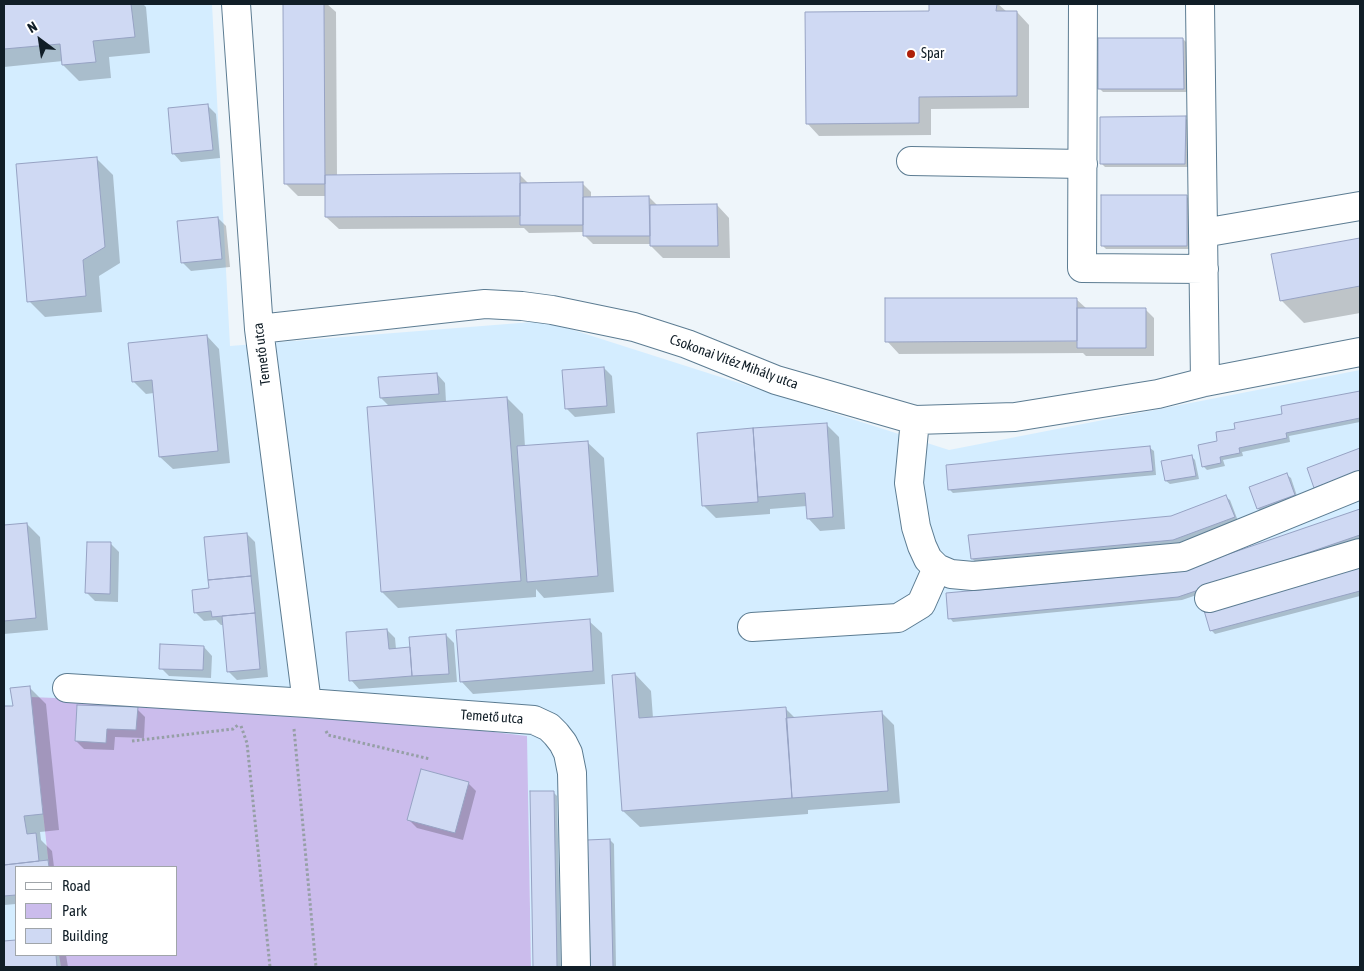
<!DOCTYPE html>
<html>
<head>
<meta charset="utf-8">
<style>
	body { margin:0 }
	#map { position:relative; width:1364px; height:971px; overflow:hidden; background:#eef5fa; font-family:"Asap Condensed",sans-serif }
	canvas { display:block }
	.frame { position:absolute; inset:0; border:5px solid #111e27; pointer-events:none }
	.legend { position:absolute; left:15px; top:866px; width:162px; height:90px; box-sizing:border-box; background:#fff; border:1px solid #a0a5a9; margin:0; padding:6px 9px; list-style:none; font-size:15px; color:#111e27 }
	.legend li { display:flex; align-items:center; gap:10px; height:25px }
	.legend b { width:25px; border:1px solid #a0a5a9 }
	.north { position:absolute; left:15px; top:15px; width:50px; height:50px; -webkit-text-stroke:4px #fff; paint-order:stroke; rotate:329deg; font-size:14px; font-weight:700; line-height:20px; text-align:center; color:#111e27 }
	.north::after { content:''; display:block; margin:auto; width:18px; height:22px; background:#111e27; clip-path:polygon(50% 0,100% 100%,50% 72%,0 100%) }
</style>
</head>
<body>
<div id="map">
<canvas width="1364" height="971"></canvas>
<div class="frame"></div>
<ul class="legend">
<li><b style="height:6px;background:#fff"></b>Road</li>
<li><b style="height:14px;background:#cbbcec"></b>Park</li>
<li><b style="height:14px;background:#cfd9f3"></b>Building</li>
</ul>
<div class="north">N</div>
</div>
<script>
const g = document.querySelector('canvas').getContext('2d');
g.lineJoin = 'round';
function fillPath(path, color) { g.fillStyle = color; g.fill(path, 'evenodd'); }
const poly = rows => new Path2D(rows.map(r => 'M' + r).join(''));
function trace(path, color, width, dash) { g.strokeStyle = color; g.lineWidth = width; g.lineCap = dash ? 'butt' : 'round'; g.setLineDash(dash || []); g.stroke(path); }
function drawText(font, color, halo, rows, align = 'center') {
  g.font = font + ' "Asap Condensed",sans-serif'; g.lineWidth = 4; g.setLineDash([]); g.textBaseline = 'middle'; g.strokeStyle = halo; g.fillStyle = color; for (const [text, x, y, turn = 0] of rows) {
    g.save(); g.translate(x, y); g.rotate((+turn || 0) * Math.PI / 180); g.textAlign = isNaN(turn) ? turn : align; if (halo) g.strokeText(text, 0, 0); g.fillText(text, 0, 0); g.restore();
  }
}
fillPath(poly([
	[4,4,212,4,230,346,545,321,949,450,1360,370,1360,967,531,967,526,736,30,698,49,867,16,867,16,955,59,955,61,967,4,967]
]), '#d4edff');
fillPath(poly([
	[30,697,285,707,527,736,531,967,61,967,59,955,176,955,176,867,49,867]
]), '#cbbcec');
fillPath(poly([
	[4,4,143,4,146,7,150,53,109,57,111,78,79,81,63,65,63,61,4,67],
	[284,4,327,4,336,12,337,176,519,174,529,184,582,183,591,192,591,198,649,197,658,206,717,205,729,218,730,258,663,258,651,246,651,244,593,244,585,236,585,232,529,233,524,228,339,229,326,217,326,196,298,196,285,183],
	[931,4,998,4,1007,12,1017,12,1029,25,1029,108,931,109,931,135,819,136,807,123,930,13],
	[1183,39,1187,43,1187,92,1103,92,1099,88],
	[208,106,216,114,220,158,181,162,173,153],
	[1185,118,1189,122,1189,167,1105,167,1101,163],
	[97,159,113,175,120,263,99,276,102,312,45,317,29,301],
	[1187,197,1191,201,1191,249,1106,249,1102,245],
	[218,218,226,226,230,267,191,271,183,263,179,222],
	[1360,239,1360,313,1304,323,1281,300,1273,255],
	[1076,299,1087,309,1145,309,1154,318,1154,356,1086,356,1083,353,899,354,887,341],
	[207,336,219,349,230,463,173,469,160,457,154,393,146,394,133,381],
	[604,368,612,376,615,413,575,417,566,408],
	[437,374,445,383,446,402,507,398,523,414,525,447,587,442,604,458,614,592,544,598,536,589,536,597,398,608,382,592,390,407,381,398],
	[1360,392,1360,422,1289,436,1290,442,1242,452,1243,456,1223,460,1225,466,1207,470,1203,466,1219,442,1237,430,1284,415,1282,407],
	[826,424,839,437,845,529,820,531,808,518,807,506,770,509,770,514,716,518,704,506,698,434],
	[1150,448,1154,451,1156,475,953,493,950,490],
	[1360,449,1360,476,1319,491,1315,488,1308,468],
	[1191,456,1195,460,1199,479,1170,484,1166,481],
	[1287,475,1291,478,1298,499,1262,512,1258,509],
	[1226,497,1230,500,1238,521,1177,544,976,562,972,559,1171,517],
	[1360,510,1360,540,1182,600,953,622,950,618,1176,573],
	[27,524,40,537,48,630,4,634,4,527],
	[247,534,255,542,268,677,237,680,228,671,224,625,221,625,216,620,204,621,195,612],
	[111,544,119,552,118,602,95,601,87,593],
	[1360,567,1360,596,1215,634,1211,630],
	[589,621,602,633,605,684,473,694,461,681],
	[387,630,395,638,396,649,412,648,446,635,454,643,457,682,359,689,351,680],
	[204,647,212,656,211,678,169,676,161,668],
	[635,674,651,691,653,718,785,708,796,719,881,712,894,725,900,803,808,810,808,814,640,827,623,811],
	[29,687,46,704,59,830,40,832,41,840,52,851,54,867,16,867,16,904,4,905,4,708,14,707],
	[137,709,145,717,144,738,115,737,114,750,84,749,76,741],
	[468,783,476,791,463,840,417,828,409,820],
	[531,792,553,792,557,796,561,967,534,967],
	[610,840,614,844,616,967,591,967,588,841],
	[16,941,16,955,66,955,68,967,4,967,4,942]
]), '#0003');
const building = poly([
	[4,4,131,4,135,37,93,41,96,62,62,65,60,44,4,49,4,4],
	[283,4,324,4,325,184,284,184,283,4],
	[929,4,997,4,996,11,1017,11,1017,96,919,97,919,123,806,124,805,12,929,11,929,4],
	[1098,38,1183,38,1184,89,1098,89,1098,38],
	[208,104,213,150,172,154,168,108,208,104],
	[1186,116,1185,164,1100,164,1100,117,1186,116],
	[97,157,105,247,83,260,86,296,27,302,16,164,97,157],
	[520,173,520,216,325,217,325,175,520,173],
	[583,182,583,225,520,225,520,183,583,182],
	[1101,195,1187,195,1187,246,1101,246,1101,195],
	[649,196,650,236,583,236,583,197,649,196],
	[717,204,718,246,650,246,650,205,717,204],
	[218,217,222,259,181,263,177,221,218,217],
	[1360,238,1360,286,1280,301,1271,254,1360,238],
	[885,298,1077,298,1077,341,885,342,885,298],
	[1077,308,1146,308,1146,348,1077,348,1077,308],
	[207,335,218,451,159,457,152,380,132,382,128,343,207,335],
	[604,367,607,406,565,409,562,370,604,367],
	[437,373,439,394,380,398,378,377,437,373],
	[1360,391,1360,418,1286,433,1287,438,1239,448,1240,453,1220,457,1221,463,1202,467,1198,445,1217,441,1216,432,1235,429,1234,423,1282,414,1281,406,1360,391],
	[507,397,521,581,381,592,367,407,507,397],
	[827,423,833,517,807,519,805,493,758,497,753,428,827,423],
	[753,428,758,502,702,506,697,433,753,428],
	[588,441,598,576,527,582,517,446,588,441],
	[1150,446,1153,471,948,490,946,465,1150,446],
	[1360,448,1360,471,1314,488,1307,468,1360,448],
	[1192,455,1196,476,1165,481,1161,461,1192,455],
	[1287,473,1295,495,1257,509,1249,487,1287,473],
	[1226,495,1235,517,1173,540,971,559,968,535,1171,516,1226,495],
	[1360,509,1360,535,1178,597,948,619,946,593,1176,572,1360,509],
	[27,523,36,618,4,621,4,525,27,523],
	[247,533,251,576,208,580,204,537,247,533],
	[87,542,111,542,110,594,85,593,87,542],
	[1360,566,1360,591,1210,631,1203,607,1360,566],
	[251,576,255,613,212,617,211,611,194,613,192,590,209,588,208,580,251,576],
	[255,613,260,669,227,672,222,616,255,613],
	[590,619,593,671,460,682,456,630,590,619],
	[387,629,389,649,410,647,412,676,349,681,346,632,387,629],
	[446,634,449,674,412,676,409,637,446,634],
	[160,644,204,646,203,670,159,669,160,644],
	[635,673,639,718,786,707,792,798,622,811,612,675,635,673],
	[30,686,43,814,24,816,27,834,36,833,39,861,4,865,4,706,13,706,10,688,30,686],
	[77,705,138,707,136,730,107,729,106,743,75,741,77,705],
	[882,711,888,791,792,798,786,718,882,711],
	[421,769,469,782,455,833,407,820,421,769],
	[530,791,554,791,557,967,533,967,530,791],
	[610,839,613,967,590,967,587,840,610,839],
	[48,860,49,867,16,867,16,895,4,896,4,865,48,860],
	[16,940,16,955,56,955,57,967,4,967,4,941,16,940]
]);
fillPath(building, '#cfd9f3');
trace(building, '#97a3c4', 1);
const minor = poly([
	[236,4,259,329,307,703,534,720,549,727,556,734,563,743,568,753,572,773,576,967],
	[1083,4,1082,268,1204,269],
	[1200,4,1205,382],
	[911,161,1083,164],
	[1203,233,1360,206],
	[259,329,485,304,522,306,552,310,634,327,687,344,776,380,915,420,1015,417,1158,394,1205,382,1360,352],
	[915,420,909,483,916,527,922,546,928,559,937,568,951,574,973,576,1183,557,1360,485],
	[1209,598,1360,553],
	[752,627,898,618,921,604,937,568],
	[67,688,307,703]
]);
trace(minor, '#5c7c92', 30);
trace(poly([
	[241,726,247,743,270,967],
	[294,729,316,967],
	[326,731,328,735,430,759],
	[132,741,233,729,238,725]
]), '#969fa6', 3, [2.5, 2.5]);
trace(minor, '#fff', 28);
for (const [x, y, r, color] of [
	[911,54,5,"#ae1f09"]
]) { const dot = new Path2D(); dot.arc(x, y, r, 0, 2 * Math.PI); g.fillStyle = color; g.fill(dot); trace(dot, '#fff', 2); }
drawText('14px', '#111e27', '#fff', [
	["Spar",921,54]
], 'left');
drawText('14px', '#111e27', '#fff', [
	["Temető utca",262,354,-97],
	["Csokonai Vitéz Mihály utca",734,362,20],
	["Temető utca",492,717,4]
]);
</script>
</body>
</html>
